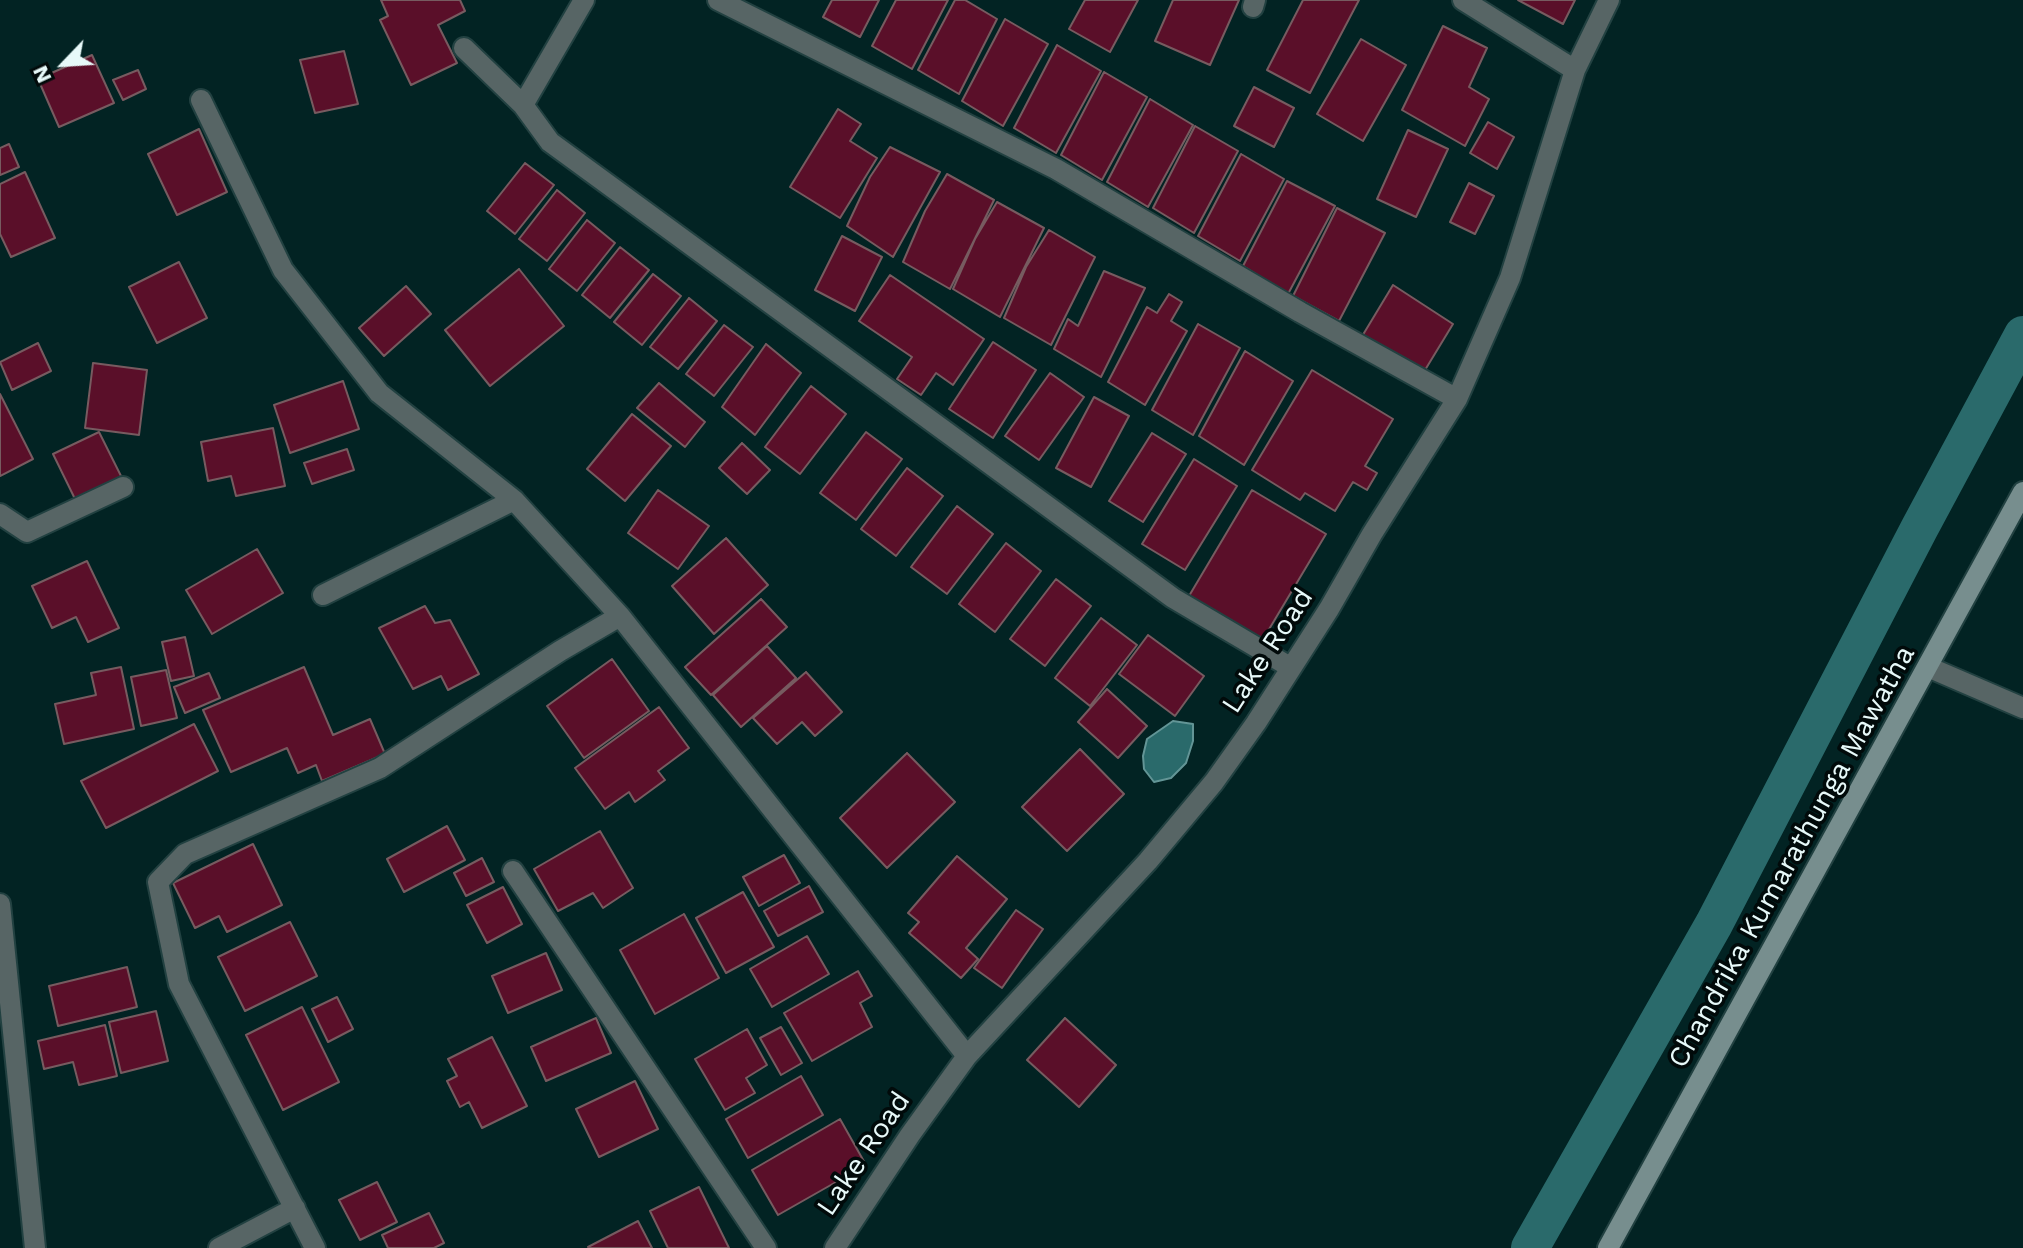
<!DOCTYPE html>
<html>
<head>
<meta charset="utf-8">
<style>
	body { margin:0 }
	#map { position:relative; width:2023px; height:1248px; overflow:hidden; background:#022323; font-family:"Work Sans",sans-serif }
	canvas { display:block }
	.north { position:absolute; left:24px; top:24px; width:80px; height:80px; -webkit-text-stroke:6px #010a0a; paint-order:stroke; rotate:245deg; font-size:22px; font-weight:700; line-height:32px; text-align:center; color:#e7f9f9 }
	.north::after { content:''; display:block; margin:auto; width:28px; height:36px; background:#e7f9f9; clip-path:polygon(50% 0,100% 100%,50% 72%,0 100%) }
</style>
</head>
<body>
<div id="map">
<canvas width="2023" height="1248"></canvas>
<div class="north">N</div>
</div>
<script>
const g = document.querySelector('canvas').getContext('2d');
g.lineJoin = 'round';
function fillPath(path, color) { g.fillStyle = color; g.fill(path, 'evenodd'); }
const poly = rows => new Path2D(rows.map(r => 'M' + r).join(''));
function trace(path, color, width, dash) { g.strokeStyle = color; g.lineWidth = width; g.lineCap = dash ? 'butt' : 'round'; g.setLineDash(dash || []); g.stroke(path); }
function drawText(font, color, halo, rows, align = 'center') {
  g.font = font + ' "Work Sans",sans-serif'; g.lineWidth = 7; g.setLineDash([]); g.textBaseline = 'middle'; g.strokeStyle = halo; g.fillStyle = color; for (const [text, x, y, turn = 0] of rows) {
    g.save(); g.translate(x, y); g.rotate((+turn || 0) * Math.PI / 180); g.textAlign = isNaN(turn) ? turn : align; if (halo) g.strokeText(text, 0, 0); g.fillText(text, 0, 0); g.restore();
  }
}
const water = poly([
	[1173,721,1193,724,1193,741,1186,763,1171,778,1154,782,1144,769,1143,756,1147,739,1173,721]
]);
fillPath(water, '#2a6a6b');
trace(water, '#639596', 2);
trace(poly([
	[1530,1248,1714,924,1919,529,2023,335]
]), '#2a6a6b', 38);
const building = poly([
	[381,0,460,0,465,11,438,25,457,63,411,85,380,20,388,16,381,0],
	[832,0,879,0,860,37,823,17,832,0],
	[896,0,948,0,912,69,872,46,896,0],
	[955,0,965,0,997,19,959,94,918,70,955,0],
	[1085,0,1138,0,1110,52,1069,29,1085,0],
	[1173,0,1239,0,1210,65,1155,41,1173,0],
	[1303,0,1359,0,1310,93,1267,70,1303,0],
	[1518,0,1575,0,1563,24,1518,0],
	[1005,19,1048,44,1003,126,962,101,1005,19],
	[1443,26,1487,48,1469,87,1489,99,1465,146,1402,110,1443,26],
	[1361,39,1406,65,1363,141,1317,114,1361,39],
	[1057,45,1101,71,1056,153,1014,128,1057,45],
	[344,51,358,104,315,113,300,60,344,51],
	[92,55,114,103,59,127,38,79,92,55],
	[138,70,146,89,123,100,113,80,138,70],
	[1104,72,1147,97,1102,180,1061,155,1104,72],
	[1254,87,1294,108,1274,147,1234,126,1254,87],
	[1150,99,1193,125,1148,207,1107,182,1150,99],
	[838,109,861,124,850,141,877,158,840,218,790,187,838,109],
	[1488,122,1514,137,1497,169,1470,153,1488,122],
	[1195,126,1238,151,1194,233,1153,208,1195,126],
	[199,129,227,192,177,215,148,154,199,129],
	[1408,130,1448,149,1416,217,1377,199,1408,130],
	[9,144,19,167,0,175,0,148,9,144],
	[890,147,940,172,893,257,847,226,870,177,890,147],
	[1241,154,1284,179,1240,261,1198,236,1241,154],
	[525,163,554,185,515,234,487,211,525,163],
	[25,172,55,238,11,257,0,234,0,184,25,172],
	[947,174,994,200,950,289,903,262,925,211,947,174],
	[1287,181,1335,206,1288,294,1243,266,1287,181],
	[1469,183,1494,196,1475,234,1450,222,1469,183],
	[557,190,585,213,547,261,519,239,557,190],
	[997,202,1044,228,1000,317,953,289,975,239,997,202],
	[1337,208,1385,233,1339,321,1293,296,1337,208],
	[587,220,615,243,577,291,549,269,587,220],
	[1049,230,1095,257,1051,345,1004,318,1026,267,1049,230],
	[842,236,882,257,855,311,815,290,842,236],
	[620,247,649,270,610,318,582,295,620,247],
	[179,262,207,318,157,343,129,287,179,262],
	[519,269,564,326,490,386,445,330,519,269],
	[1104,271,1145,288,1101,377,1054,349,1068,319,1078,326,1104,271],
	[653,274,681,296,642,345,614,322,653,274],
	[890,275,984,339,953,385,936,373,921,395,897,379,912,357,859,321,890,275],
	[1393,285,1453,324,1422,375,1361,338,1393,285],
	[406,286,431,314,384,356,359,328,406,286],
	[1169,294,1182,302,1171,321,1187,331,1145,405,1108,382,1147,307,1157,313,1169,294],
	[689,298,717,321,678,369,650,347,689,298],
	[1198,324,1240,348,1193,435,1152,410,1198,324],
	[724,325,753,347,714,396,686,374,724,325],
	[993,342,1036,370,993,438,949,409,993,342],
	[38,343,51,371,12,390,0,362,38,343],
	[766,344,801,373,755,435,722,407,766,344],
	[1245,351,1293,381,1244,465,1199,436,1245,351],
	[93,363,147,370,139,435,85,428,93,363],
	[1312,370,1393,419,1365,466,1377,473,1367,490,1353,482,1335,511,1305,493,1300,500,1252,470,1312,370],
	[1050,373,1084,397,1039,460,1005,436,1050,373],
	[343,381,359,429,290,453,274,405,343,381],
	[659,383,705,422,685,447,637,408,659,383],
	[811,386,846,414,800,474,765,447,811,386],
	[0,394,33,459,0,476,0,394],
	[1094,397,1129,416,1091,487,1056,468,1094,397],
	[632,414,671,446,625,501,587,469,632,414],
	[273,428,285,486,236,496,231,476,208,481,201,442,273,428],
	[99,432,122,478,76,501,53,454,99,432],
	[866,432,902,459,856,520,820,493,866,432],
	[1152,433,1186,454,1143,522,1109,501,1152,433],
	[742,443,770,470,747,494,719,468,742,443],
	[347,449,354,470,312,484,304,463,347,449],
	[1194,459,1237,486,1185,570,1142,544,1194,459],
	[907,468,943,496,896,556,861,529,907,468],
	[658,490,709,526,678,569,628,533,658,490],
	[1252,490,1326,534,1262,641,1189,596,1252,490],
	[957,506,993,534,947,594,911,567,957,506],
	[726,538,768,585,714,634,672,586,726,538],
	[1006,543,1041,571,995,632,959,604,1006,543],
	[257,549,283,593,212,634,186,590,257,549],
	[87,561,119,628,88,642,76,617,52,628,32,586,87,561],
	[1056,579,1091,606,1045,666,1010,639,1056,579],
	[761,599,787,627,711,695,685,667,761,599],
	[425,606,435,623,450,620,479,674,448,690,441,676,413,689,379,628,425,606],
	[1101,618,1137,645,1090,706,1055,678,1101,618],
	[1148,635,1204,676,1175,716,1119,674,1148,635],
	[185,637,194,676,171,681,162,642,185,637],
	[767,646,796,678,741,727,713,695,767,646],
	[612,659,649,711,584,758,547,706,612,659],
	[121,667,134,729,64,744,55,704,96,695,91,673,121,667],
	[304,667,333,735,370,719,385,754,322,781,316,765,298,773,287,748,231,772,203,710,304,667],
	[166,670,177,718,141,726,131,677,166,670],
	[806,672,842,712,815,736,802,722,777,744,753,718,806,672],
	[209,673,220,698,185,713,174,687,209,673],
	[1107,689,1147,726,1118,758,1078,722,1107,689],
	[659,707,689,748,658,771,665,780,635,802,629,792,605,809,575,768,659,707],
	[194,724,218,771,106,828,81,781,194,724],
	[1080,749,1124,794,1067,851,1022,807,1080,749],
	[907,753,955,802,887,868,840,818,907,753],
	[447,826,465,860,404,892,387,859,447,826],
	[600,831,633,888,603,908,593,893,558,911,534,869,600,831],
	[253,844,282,905,227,932,219,916,195,928,173,883,253,844],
	[784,855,800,883,759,906,743,877,784,855],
	[957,856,1007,899,966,948,978,959,961,978,909,933,919,922,908,913,957,856],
	[482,858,494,882,466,896,454,873,482,858],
	[809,886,823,912,778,936,764,911,809,886],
	[503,887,522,924,487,943,467,905,503,887],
	[743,892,774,947,726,973,696,918,743,892],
	[1016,910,1043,929,1002,988,974,968,1016,910],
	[684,914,719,978,655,1014,620,950,684,914],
	[290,922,317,976,245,1011,218,957,290,922],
	[807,936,829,974,772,1007,750,969,807,936],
	[546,953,562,990,508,1013,492,976,546,953],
	[127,967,137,1007,58,1026,49,986,127,967],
	[858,971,872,996,860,1003,872,1027,812,1061,784,1013,858,971],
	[337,997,353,1029,328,1042,312,1009,337,997],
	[302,1007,339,1082,283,1110,246,1035,302,1007],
	[156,1011,168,1061,121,1073,109,1022,156,1011],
	[596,1018,611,1053,546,1081,531,1047,596,1018],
	[1065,1018,1116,1065,1079,1107,1027,1060,1065,1018],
	[105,1025,117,1076,79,1085,73,1062,44,1069,38,1041,105,1025],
	[781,1027,802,1063,781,1075,760,1038,781,1027],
	[747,1029,767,1065,746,1078,755,1093,725,1110,695,1059,747,1029],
	[492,1037,527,1106,482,1128,469,1102,460,1107,447,1081,457,1076,448,1059,492,1037],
	[801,1076,823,1115,748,1158,726,1119,801,1076],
	[635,1081,658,1129,599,1157,576,1109,635,1081],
	[840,1119,866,1165,778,1215,752,1170,840,1119],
	[377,1182,397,1222,360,1240,339,1200,377,1182],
	[699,1187,729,1248,668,1248,650,1211,699,1187],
	[429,1213,444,1243,434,1248,388,1248,382,1235,429,1213],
	[638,1221,652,1248,589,1248,588,1247,638,1221]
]);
fillPath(building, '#5a0f29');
trace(building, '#775b60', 2);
const minor = poly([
	[718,0,1056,169,1300,312,1457,399],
	[1463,0,1575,70],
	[1253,7,1255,0],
	[464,48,523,105,550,142,1173,598,1290,667],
	[201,100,283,270,379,393,514,500,620,616,967,1056],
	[523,105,584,0],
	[0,514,27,532,123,487],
	[323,595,514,500],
	[1928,667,2023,708],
	[513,871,766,1248],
	[0,904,35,1248],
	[219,1248,295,1208],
	[315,1248,179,984,158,882,185,854,380,768,560,651,620,616],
	[835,1248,910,1135,967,1056,1148,861,1214,782,1256,723,1329,609,1372,534,1457,399,1510,278,1575,70,1609,0]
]);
const secondary = poly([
	[1608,1248,2023,492]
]);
trace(minor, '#224141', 24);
trace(secondary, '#224141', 24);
trace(minor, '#576565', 20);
trace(secondary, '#778e8e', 20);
drawText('28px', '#e7f9f9', '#010a0a', [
	["Lake Road",1268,651,-57],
	["Chandrika Kumarathunga Mawatha",1792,857,-61],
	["Lake Road",864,1154,-56]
]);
</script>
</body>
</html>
